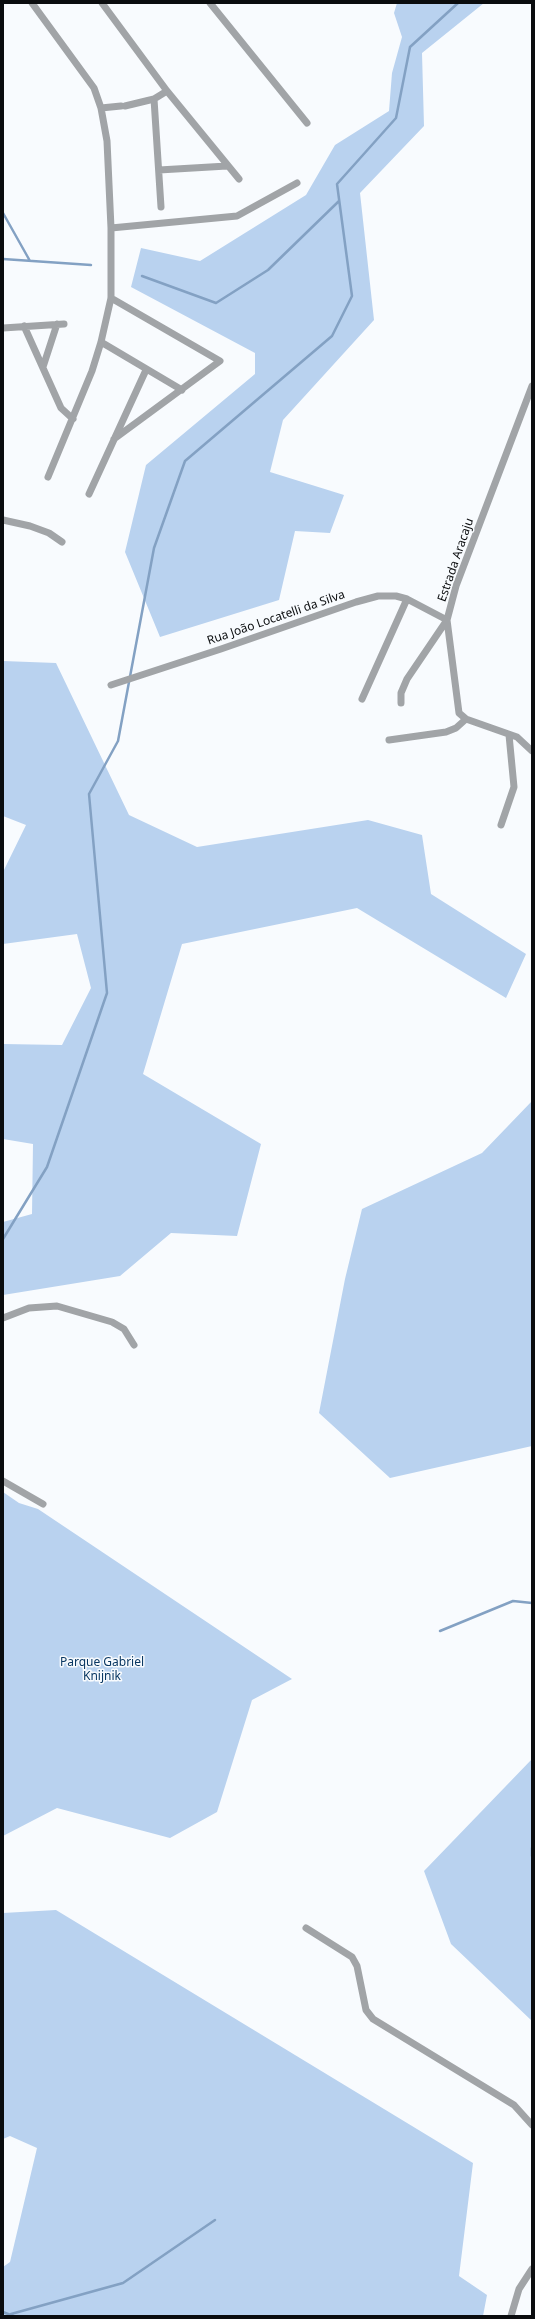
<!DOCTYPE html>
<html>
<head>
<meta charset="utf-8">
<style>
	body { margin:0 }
	#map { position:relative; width:535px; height:2319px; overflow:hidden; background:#f8fbfe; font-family:"Noto Sans",sans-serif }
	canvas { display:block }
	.frame { position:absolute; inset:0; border:4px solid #0a0c0e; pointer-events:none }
</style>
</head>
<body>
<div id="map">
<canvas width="535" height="2319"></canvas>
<div class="frame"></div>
</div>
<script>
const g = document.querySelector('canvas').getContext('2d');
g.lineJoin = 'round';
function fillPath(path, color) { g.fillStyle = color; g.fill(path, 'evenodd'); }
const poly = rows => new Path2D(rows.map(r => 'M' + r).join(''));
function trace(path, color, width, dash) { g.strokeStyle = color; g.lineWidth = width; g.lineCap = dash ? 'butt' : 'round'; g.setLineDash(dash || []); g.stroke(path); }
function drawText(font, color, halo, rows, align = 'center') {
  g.font = font + ' "Noto Sans",sans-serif'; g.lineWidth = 3; g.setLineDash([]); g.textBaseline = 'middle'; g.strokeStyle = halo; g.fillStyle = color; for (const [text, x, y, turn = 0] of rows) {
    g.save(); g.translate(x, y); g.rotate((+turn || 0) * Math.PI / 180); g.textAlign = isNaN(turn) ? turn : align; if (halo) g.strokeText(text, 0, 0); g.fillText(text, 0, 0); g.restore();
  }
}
fillPath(poly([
	[397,3,484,3,422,53,424,126,360,193,374,320,283,420,270,472,344,495,330,533,295,531,279,600,160,637,125,552,146,465,255,374,255,353,131,287,141,248,200,261,306,195,335,145,389,111,392,73,402,37,394,13],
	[3,661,56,663,129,815,197,847,368,820,422,835,431,894,526,954,506,998,357,908,182,944,143,1074,261,1144,237,1236,171,1233,120,1276,3,1295,3,1222,32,1214,33,1144,3,1139,3,1044,62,1045,91,988,77,934,3,944,3,872,26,825,3,816],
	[532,1101,532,1446,390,1478,319,1413,345,1279,362,1209,482,1153],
	[3,1492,19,1503,38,1509,292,1679,252,1700,217,1812,170,1838,57,1808,3,1836],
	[532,1759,532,2021,451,1944,424,1871],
	[56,1910,473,2163,459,2276,487,2295,483,2316,3,2316,3,2267,10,2262,37,2148,10,2136,3,2139,3,1913]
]), '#b9d2ef');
trace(poly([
	[3,213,30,261],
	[3,259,91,265],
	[142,276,216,303,268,270,339,201],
	[3,1239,47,1167,107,993,89,794,118,741,154,548,185,461,332,336,352,296,337,184,396,118,410,47,458,3],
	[440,1631,513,1601,532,1603],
	[532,1848,532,1856],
	[3,2312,13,2316],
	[11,2314,123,2283,215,2220]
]), '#83a1c3', 2.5);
trace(poly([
	[32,3,94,88,101,108,107,141,111,228,111,298,101,342,92,371,48,477],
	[102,3,167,91,239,179],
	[210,3,307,123],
	[154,99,161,207],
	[125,106,154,99,167,91],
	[101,108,121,106],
	[159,170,227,166],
	[111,228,237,216,297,183],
	[111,298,220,361,114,439],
	[24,326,61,408,73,419],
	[3,328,64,324],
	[101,342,182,390],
	[43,367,57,324],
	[532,386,456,586,447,620,459,713,466,719,517,737,532,751],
	[89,494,146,370],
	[3,520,30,526,49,533,62,542],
	[111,685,221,649,356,602,378,596,396,596,407,599,447,620],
	[362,699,407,599],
	[401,703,401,693,407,679,447,620],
	[389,740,446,732,456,728,466,719],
	[501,825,514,787,509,735],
	[3,1318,29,1308,57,1306,112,1322,124,1329,134,1345],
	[3,1481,43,1504],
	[306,1928,352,1957,357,1966,366,2010,373,2019,514,2105,532,2125],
	[511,2316,519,2289,532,2269]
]), '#a1a4a7', 7);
drawText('12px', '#0a0c0e', '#f8fbfe', [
	["Estrada Aracaju",456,560,-71],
	["Rua João Locatelli da Silva",276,618,-19]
]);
drawText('12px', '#093762', '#f8fbfe', [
	["Parque Gabriel",102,1663],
	["Knijnik",102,1677]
]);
</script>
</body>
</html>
